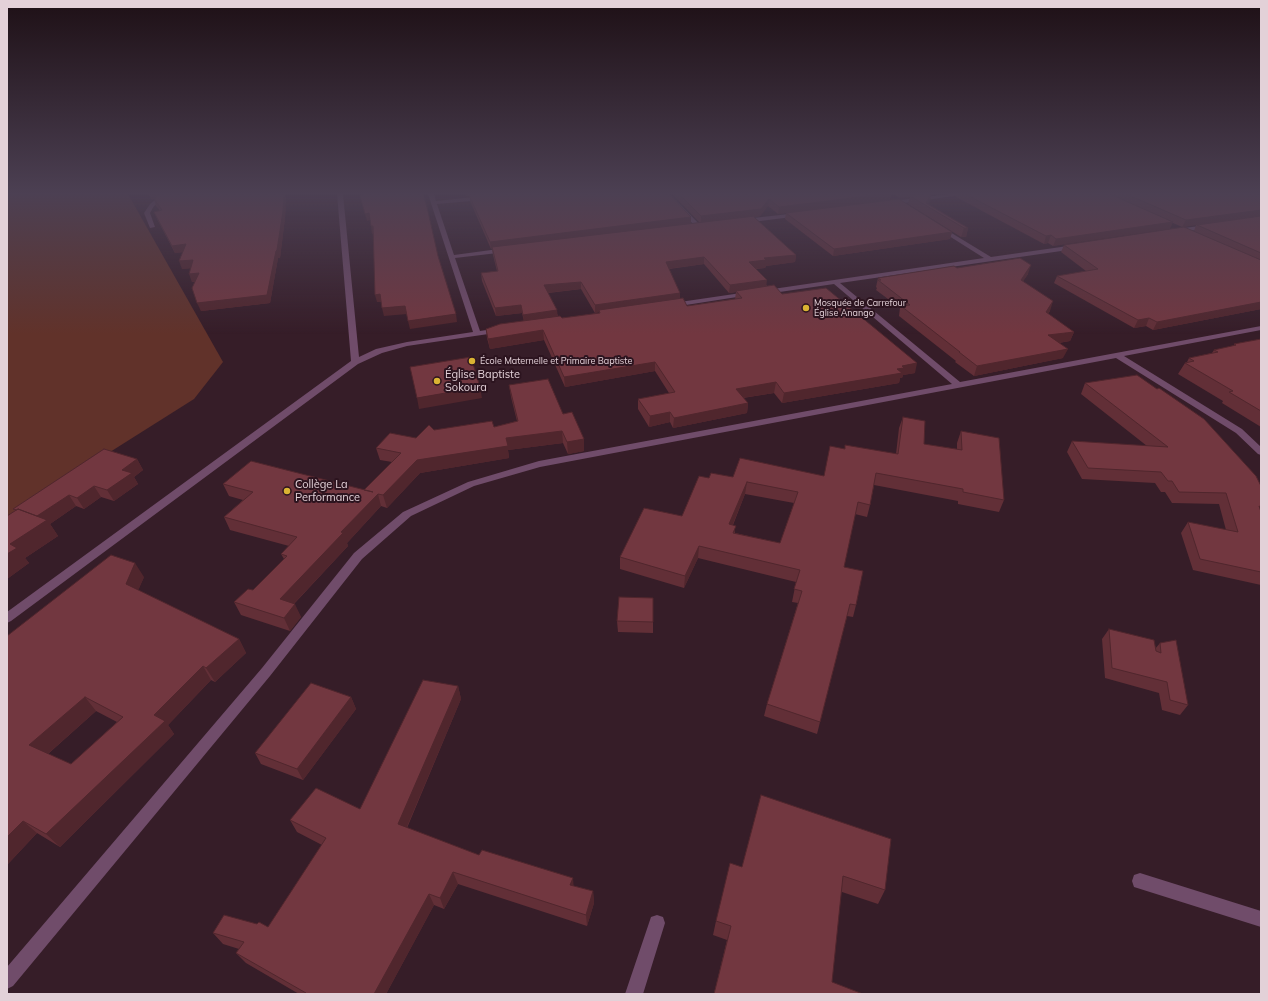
<!DOCTYPE html>
<html>
<head>
<meta charset="utf-8">
<style>
	body { margin:0 }
	#map { position:relative; width:1268px; height:1001px; overflow:hidden; background:#361d28; font-family:Mulish,sans-serif }
	canvas { display:block }
	.frame { position:absolute; inset:0; border:8px solid #e3d1d8; pointer-events:none }
</style>
</head>
<body>
<div id="map">
<canvas width="1268" height="1001"></canvas>
<div class="frame"></div>
</div>
<script>
const g = document.querySelector('canvas').getContext('2d');
g.lineJoin = 'round';
function fillPath(path, color) { g.fillStyle = color; g.fill(path, 'evenodd'); }
const poly = rows => new Path2D(rows.map(r => 'M' + r).join(''));
function trace(path, color, width, dash) { g.strokeStyle = color; g.lineWidth = width; g.lineCap = dash ? 'butt' : 'round'; g.setLineDash(dash || []); g.stroke(path); }
function drawText(font, color, halo, rows, align = 'center') {
  g.font = font + ' Mulish,sans-serif'; g.lineWidth = 4; g.setLineDash([]); g.textBaseline = 'middle'; g.strokeStyle = halo; g.fillStyle = color; for (const [text, x, y, turn = 0] of rows) {
    g.save(); g.translate(x, y); g.rotate((+turn || 0) * Math.PI / 180); g.textAlign = isNaN(turn) ? turn : align; if (halo) g.strokeText(text, 0, 0); g.fillText(text, 0, 0); g.restore();
  }
}
fillPath(poly([
	[7,194,128,194,223,362,194,399,7,517]
]), '#61322a');
fillPath(poly([
	[162,194,169,194,154,206,150,213,155,227,150,228,144,213,150,204,162,194],
	[337,194,343,194,359,357,376,349,407,342,473,332,428,194,434,194,436,201,482,196,485,198,482,200,437,204,454,255,506,248,509,250,506,252,455,258,480,331,499,328,503,330,502,332,407,346,382,353,358,364,11,621,7,623,7,612,351,361,337,194],
	[664,194,670,194,701,226,701,228,697,228,664,194],
	[950,194,968,194,891,205,888,203,891,201,950,194],
	[798,213,800,214,800,216,744,223,741,221,744,219,798,213],
	[1208,225,1211,227,1210,228,1176,233,1173,231,1176,229,1208,225],
	[940,226,991,257,1075,245,1078,247,1075,249,840,283,960,382,1261,326,1261,330,1124,356,1242,429,1261,447,1261,455,1258,454,1236,433,1116,358,540,467,474,486,411,516,362,559,270,676,13,986,7,989,7,967,262,668,354,553,403,512,468,482,539,461,952,384,834,284,766,294,763,292,766,290,984,258,938,229,938,227,940,226],
	[748,292,751,294,750,295,673,307,669,305,673,303,748,292],
	[1140,873,1261,911,1261,927,1134,887,1132,881,1134,875,1140,873],
	[657,915,663,917,665,923,643,994,625,994,649,923,651,917,657,915]
]), '#704c6a');
fillPath(poly([
	[148,194,286,198,285,218,280,258,278,258,270,303,201,311,195,282,192,282,190,268,182,269,182,252,175,253,157,219,154,212,160,211,156,206,154,199,152,200],
	[466,194,669,194,691,224,700,223,672,194,891,194,890,200,952,232,950,239,833,256,785,219,786,213,778,214,768,206,760,216,755,217,755,218,796,255,795,262,766,266,765,268,756,269,767,286,782,294,915,373,903,375,902,378,900,378,899,383,782,403,774,393,743,398,748,403,747,413,673,428,670,422,649,427,638,409,638,399,669,393,655,371,565,387,544,340,490,349,487,338,486,329,524,321,522,313,496,316,482,281,481,273,497,271,493,255,492,249,491,249,470,201,470,196,466,196],
	[704,264,729,293,736,292,735,299,687,306,680,299,669,269],
	[581,289,595,313,599,312,599,313,562,318,558,316,548,293],
	[893,194,934,194,931,195,930,201,928,204,968,228,966,237,961,237,908,204,910,197,900,198],
	[957,194,1261,194,1261,309,1153,330,1146,326,1134,328,1054,283,1057,276,1086,271,1061,252,1064,245,1194,231,1196,225,1182,227,1173,223,1053,246,1048,243,1044,244,956,197],
	[957,268,1028,274,1023,281,1050,311,1048,314,1074,332,1070,341,1059,343,1063,358,974,376,955,362,956,361,899,316,900,308,876,290,877,288,876,287,878,278],
	[1261,339,1261,427,1222,403,1223,401,1178,374,1185,363,1187,362,1189,358,1212,353,1214,350,1234,346,1234,344],
	[1085,383,1261,486,1261,585,1193,570,1181,533,1188,522,1226,530,1219,504,1172,503,1165,492,1161,492,1155,483,1082,479,1067,452,1072,441,1147,446,1081,394],
	[509,385,563,414,584,439,584,451,568,454,563,443,508,450,509,458,420,473,387,508,381,506,347,543,348,546,294,604,301,617,290,631,241,615,234,602,253,590,284,559,281,554,289,546,230,530,224,517,243,500,229,496,223,484,364,490,392,462,380,460,376,448,416,438,434,430,494,427,517,421,511,397],
	[903,417,924,444,957,449,957,443,961,431,1004,500,999,512,958,504,958,501,874,485,870,505,867,517,855,514,844,567,856,605,853,617,847,616,817,734,764,716,767,704,798,603,792,602,796,582,698,558,684,588,620,569,620,557,682,516,709,478,824,476,845,448,896,454,899,428],
	[745,494,794,503,780,543,735,533,733,525],
	[137,459,143,470,134,477,138,484,114,501,101,497,84,509,76,506,50,524,58,536,25,558,29,563,7,579,15,511,13,509],
	[144,577,138,590,239,639,246,653,215,682,211,680,168,725,174,734,60,847,37,833,7,865,7,636],
	[96,711,117,722,71,764,48,754],
	[653,598,653,633,618,632,617,621],
	[1109,629,1155,649,1160,643,1188,705,1180,715,1162,710,1159,693,1105,678,1102,639],
	[458,686,461,699,407,828,479,855,574,886,593,891,594,903,587,926,458,884,444,909,434,905,386,994,299,994,246,963,236,953,239,949,223,944,213,933,257,924,268,927,322,845,297,832,290,820,360,809],
	[351,697,356,709,303,780,261,764,255,753],
	[761,795,885,890,878,904,842,892,714,994,727,940,713,935,716,921,742,867]
]), '#622f37');
fillPath(poly([
	[150,194,159,194,152,200],
	[284,194,285,194,286,198,285,218,280,258,278,258,270,303,201,311,197,303],
	[882,194,891,194,890,200,778,214,779,207],
	[901,194,934,194,931,195,930,201,927,206,910,196,910,197,900,198],
	[769,199,768,206,760,216,755,217,754,223,701,223,701,216],
	[1261,210,1261,216,1197,225,1196,225,1182,227,1186,220],
	[369,213,370,220,367,221,365,214],
	[691,217,691,224,491,249,490,242],
	[1173,222,1170,229,1053,246,1056,239],
	[371,226,373,226,375,233,372,234],
	[964,228,968,228,966,237,961,237],
	[952,232,950,239,833,256,834,249],
	[1051,235,1048,243,1044,244,1046,236],
	[186,244,189,252,175,253,172,246],
	[796,255,795,262,766,266,765,268,749,269,749,262,764,258],
	[704,257,704,264,666,269,666,262],
	[193,260,196,268,182,269,179,261],
	[1031,265,1028,274,1018,289,1021,280],
	[199,273,202,281,192,282,189,274],
	[767,280,766,288,736,291,736,292,729,293,730,285],
	[581,282,581,289,545,293,544,285],
	[680,293,680,300,599,310,599,312,595,313,595,305],
	[380,294,382,302,377,302,375,295],
	[1053,301,1050,311,1042,322,1046,312],
	[1261,302,1261,309,1153,330,1157,322],
	[521,305,522,313,496,316,495,308],
	[405,306,407,314,384,316,382,308],
	[557,310,558,318,524,323,523,315],
	[456,314,457,322,410,329,408,321],
	[1149,318,1146,326,1134,328,1138,320],
	[543,330,544,340,490,349,488,339],
	[1074,332,1070,341,1044,345,1048,335],
	[1068,349,1063,358,974,376,977,366],
	[655,362,655,371,565,387,564,377],
	[917,363,915,373,903,375,902,378,900,378,899,383,782,403,784,393,902,366],
	[776,382,774,393,735,399,736,389],
	[480,387,482,398,419,409,417,398],
	[748,403,747,413,673,428,674,418],
	[670,412,670,422,649,427,650,416],
	[562,431,563,443,508,450,509,458,420,473,387,508,383,495,417,460,506,438],
	[584,439,584,451,568,454,567,442],
	[137,459,143,470,134,477,138,484,114,501,107,490,122,470],
	[747,482,745,494,728,536,729,524],
	[94,486,101,497,84,509,77,498],
	[378,494,381,506,347,543,348,546,286,612,280,599,341,532],
	[69,495,76,506,50,524,58,536,25,558,29,563,7,579,7,554,10,544,37,516],
	[699,546,698,558,684,588,685,576],
	[135,563,144,577,135,598,126,584],
	[295,604,301,617,290,631,284,618],
	[239,639,246,653,215,682,206,668],
	[203,666,211,680,168,725,174,734,60,847,46,834,154,715],
	[458,686,461,699,403,836,398,824],
	[85,697,96,711,42,759,29,745],
	[351,697,356,709,303,780,297,769],
	[23,821,37,833,7,865,7,837],
	[453,872,458,884,444,909,440,898],
	[573,878,574,890,570,885],
	[593,891,594,903,587,926,586,915],
	[429,894,434,905,386,994,374,994]
]), '#50262d');
const building = poly([
	[160,194,284,194,283,211,277,250,276,251,267,295,197,303,192,288,199,273,189,274,193,260,179,261,186,244,172,246,154,212,162,210,154,199,160,194],
	[362,194,423,194,427,207,438,256,456,314,408,321,405,306,382,308,380,294,375,295,373,226,371,226,369,213,365,214,360,196,363,195,362,194],
	[473,194,669,194,691,217,490,242,469,195,473,194],
	[679,194,884,194,779,207,769,199,761,209,701,216,679,194],
	[921,194,931,194,926,203,968,228,964,228,910,196,921,194],
	[965,194,1110,194,1173,222,1056,239,1051,235,1046,236,965,194],
	[1126,194,1261,194,1261,210,1186,220,1126,194],
	[899,199,952,232,834,249,786,213,899,199],
	[755,216,754,217,796,255,764,258,766,260,749,262,767,280,730,285,704,257,666,262,680,293,595,305,581,282,544,285,557,310,523,315,521,305,495,308,481,273,498,271,492,247,755,216],
	[1261,216,1261,253,1197,225,1261,216],
	[1184,227,1261,260,1261,302,1157,322,1149,318,1138,320,1057,276,1098,269,1064,245,1184,227],
	[1020,258,1031,265,1021,280,1053,301,1046,312,1074,332,1048,335,1068,349,977,366,959,352,960,352,901,306,910,305,878,280,881,280,878,278,954,266,957,268,1020,258],
	[774,285,782,294,826,288,917,363,902,366,904,368,897,369,902,373,784,393,776,382,736,389,748,403,674,418,670,412,650,416,638,399,675,392,655,362,564,377,543,330,488,339,486,329,500,324,560,316,562,318,600,313,599,310,683,298,687,306,742,298,736,291,774,285],
	[1261,339,1261,411,1229,392,1233,391,1185,363,1194,361,1189,358,1218,352,1214,350,1236,345,1234,344,1261,339],
	[471,357,480,387,417,398,410,367,471,357],
	[1137,375,1157,389,1159,388,1204,419,1256,476,1261,486,1261,507,1259,506,1261,512,1261,572,1200,559,1188,522,1238,532,1226,493,1179,492,1172,481,1168,481,1161,472,1088,468,1072,441,1168,447,1085,383,1137,375],
	[548,379,563,414,572,412,584,439,567,442,562,431,506,438,508,446,417,460,383,495,378,494,341,532,343,533,280,599,295,604,284,618,234,602,248,589,253,590,287,556,281,554,297,537,224,517,253,492,223,484,251,461,373,492,364,490,401,453,376,448,390,433,416,438,429,425,434,430,492,421,494,427,518,421,509,385,548,379],
	[903,417,925,421,924,444,962,450,961,431,999,438,1004,500,963,492,963,489,876,473,870,505,858,502,844,567,863,571,856,605,850,604,820,722,767,704,802,591,794,589,800,570,699,546,685,576,620,557,644,508,682,516,699,476,709,478,711,473,733,477,740,458,824,476,830,446,845,449,845,445,898,454,903,417],
	[747,482,798,492,780,543,733,533,736,526,729,524,747,482],
	[104,449,137,459,122,470,132,473,107,490,94,486,77,498,69,495,37,516,18,509,17,510,13,509,104,449],
	[18,509,47,520,10,544,17,548,7,554,7,516,18,509],
	[111,555,135,563,126,584,239,639,206,668,203,666,154,715,165,721,46,834,23,821,7,837,7,636,111,555],
	[85,697,123,717,71,764,29,745,85,697],
	[619,597,653,598,653,622,617,621,619,597],
	[1109,629,1154,640,1156,651,1161,653,1160,643,1176,640,1188,705,1170,700,1167,682,1112,668,1109,629],
	[423,680,458,686,398,824,479,855,482,850,573,878,570,885,593,891,586,915,453,872,440,898,429,894,374,994,305,994,306,993,236,953,244,942,213,933,224,915,257,924,259,922,268,927,326,838,290,820,316,788,360,809,423,680],
	[311,683,351,697,297,769,255,753,311,683],
	[761,795,891,839,885,890,843,876,832,982,863,994,714,994,731,926,716,921,730,863,742,867,761,795]
]);
fillPath(building, '#723740');
trace(building, '#50262d', 1);
const sky = g.createLinearGradient(0, 0, 0, 334);
sky.addColorStop(0, '#1e1016');
sky.addColorStop(0.58, '#4c4053');
sky.addColorStop(1, '#4c405300');
g.fillStyle = sky;
g.fillRect(0, 0, 1268, 334);
for (const [x, y, r, color] of [
	[806,308,4,"#dab333"],
	[472,361,4,"#dab333"],
	[437,381,4,"#dab333"],
	[287,491,4,"#dab333"]
]) { const dot = new Path2D(); dot.arc(x, y, r, 0, 2 * Math.PI); g.fillStyle = color; g.fill(dot); trace(dot, '#2c141f', 1.5); }
drawText('9px', '#e3d1d8', '#2c141f', [
	["Mosquée de Carrefour",814,303],
	["Église Anango",814,313],
	["École Maternelle et Primaire Baptiste",480,361]
], 'left');
drawText('11px', '#e3d1d8', '#2c141f', [
	["Église Baptiste",445,375],
	["Sokoura",445,388],
	["Collège La",295,485],
	["Performance",295,498]
], 'left');
</script>
</body>
</html>
